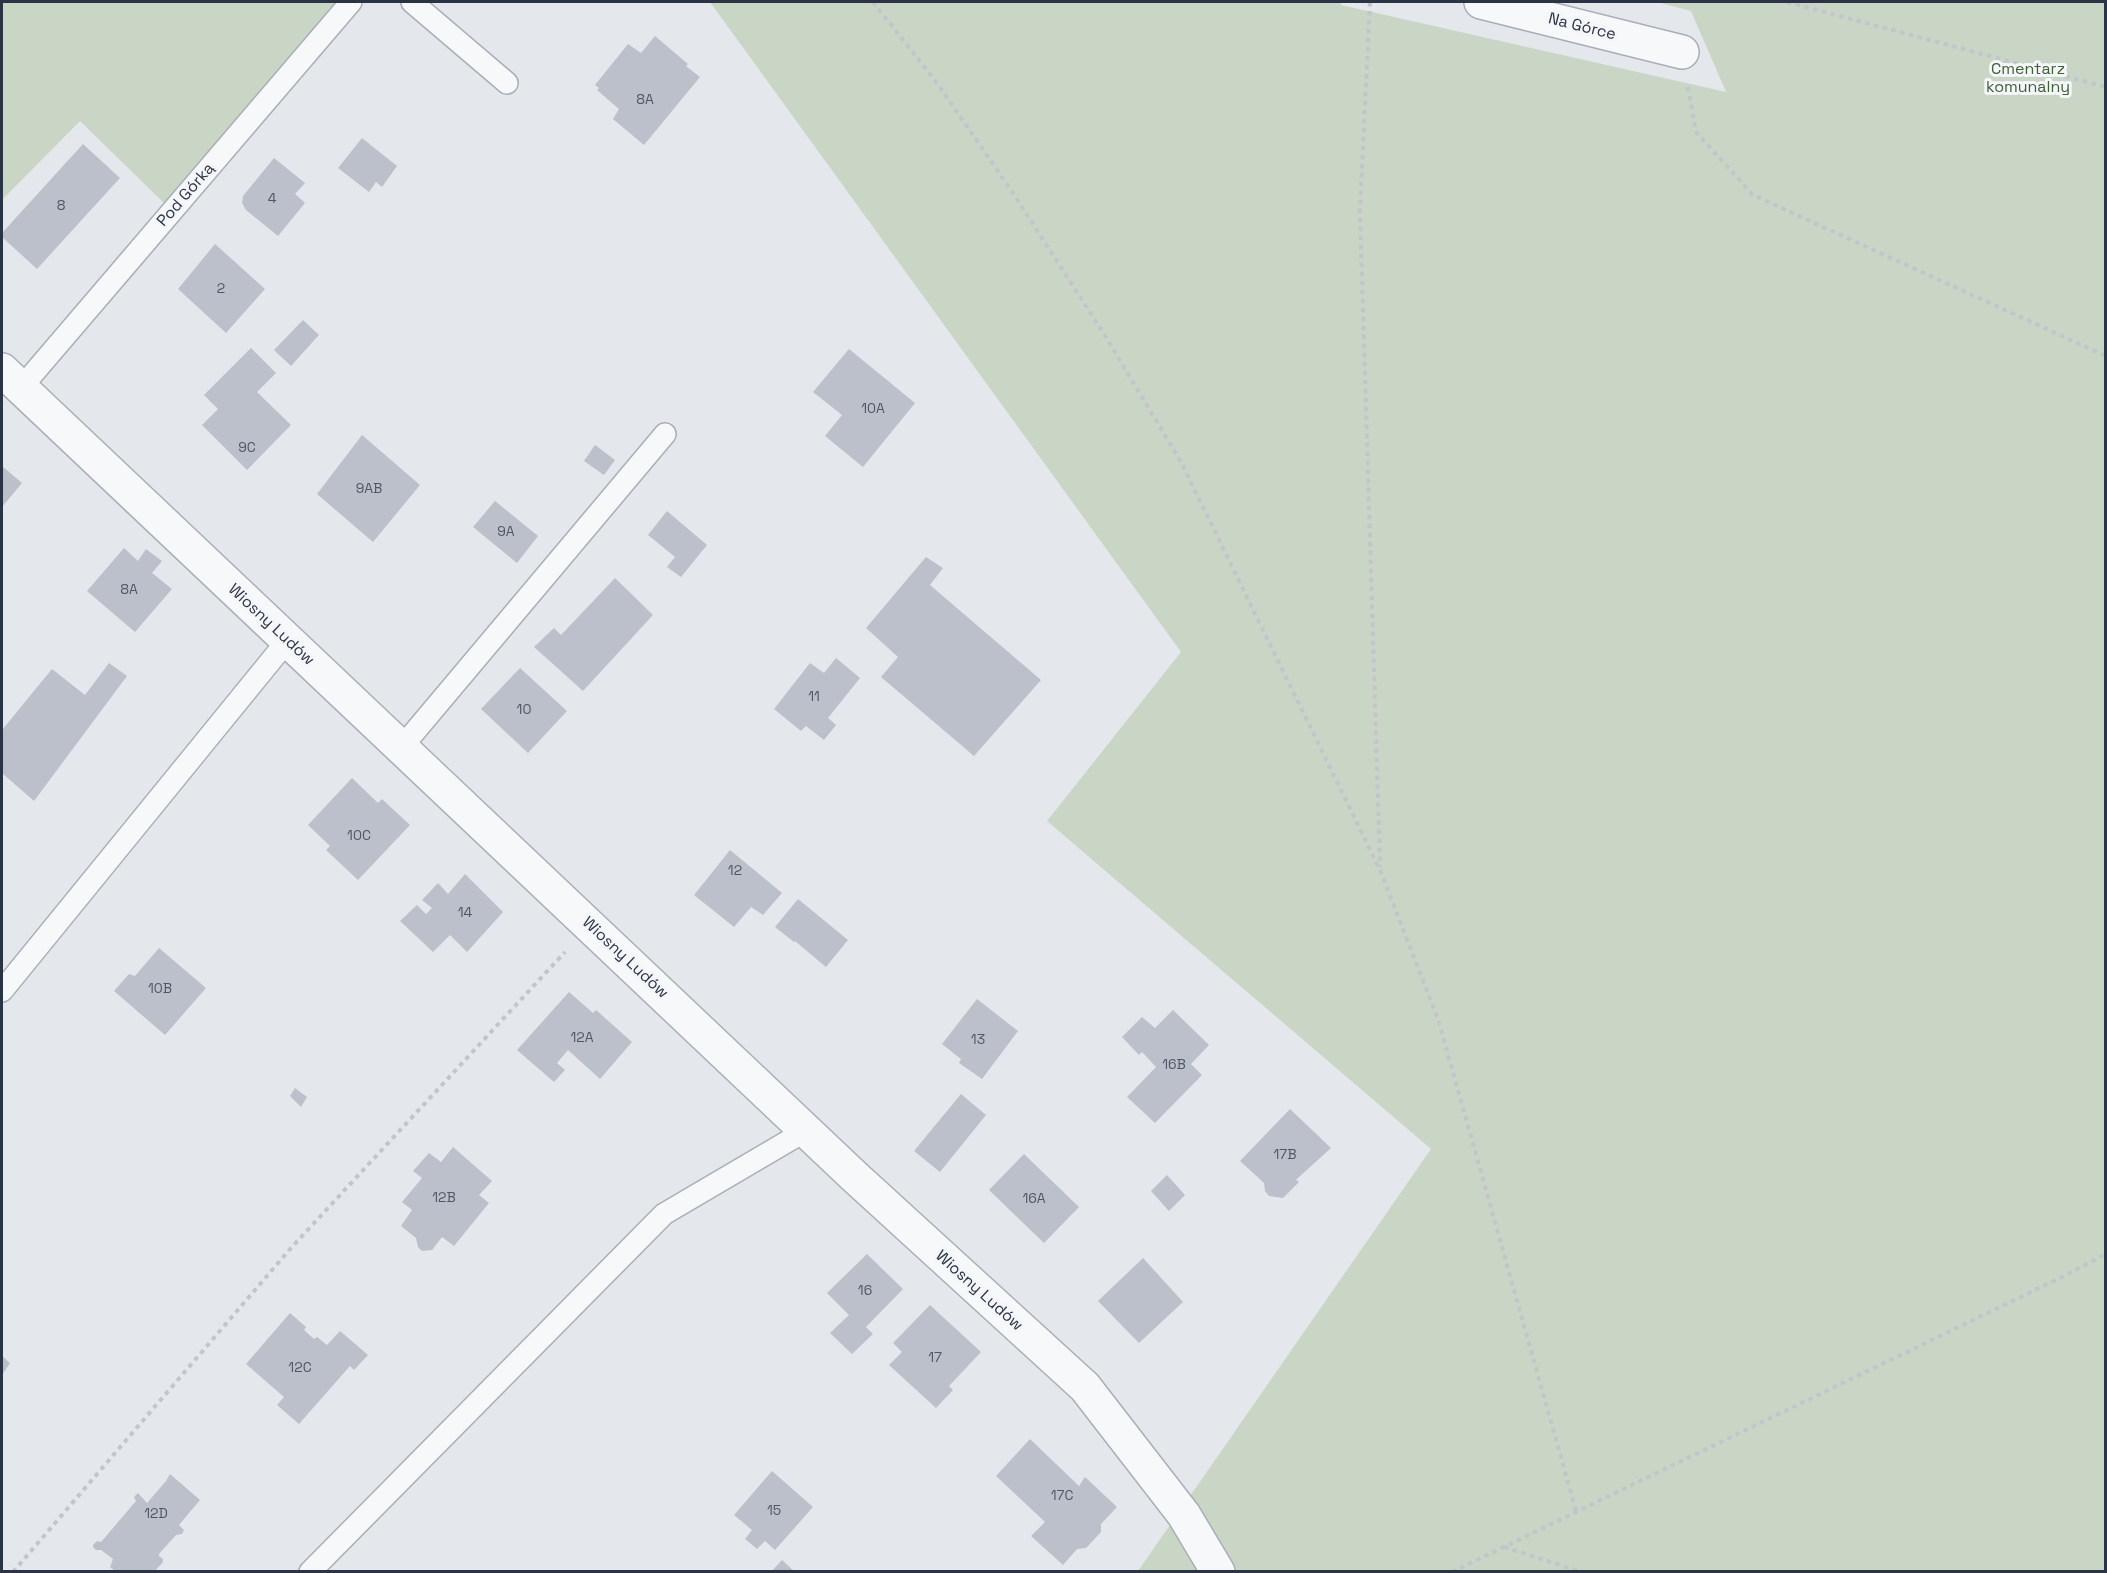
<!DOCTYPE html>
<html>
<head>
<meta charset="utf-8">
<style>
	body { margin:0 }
	#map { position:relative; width:2107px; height:1573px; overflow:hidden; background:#e4e7ec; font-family:"Space Grotesk",sans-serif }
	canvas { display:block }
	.frame { position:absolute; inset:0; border:3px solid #2b3445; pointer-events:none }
</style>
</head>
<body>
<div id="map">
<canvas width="2107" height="1573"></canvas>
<div class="frame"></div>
</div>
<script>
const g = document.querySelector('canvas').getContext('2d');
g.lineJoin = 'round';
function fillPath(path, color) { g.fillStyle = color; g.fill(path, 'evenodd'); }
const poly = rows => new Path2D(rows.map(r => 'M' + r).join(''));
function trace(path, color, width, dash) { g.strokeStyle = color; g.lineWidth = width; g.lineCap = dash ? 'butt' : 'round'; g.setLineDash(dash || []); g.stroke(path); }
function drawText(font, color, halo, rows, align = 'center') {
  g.font = font + ' "Space Grotesk",sans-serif'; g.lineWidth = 6; g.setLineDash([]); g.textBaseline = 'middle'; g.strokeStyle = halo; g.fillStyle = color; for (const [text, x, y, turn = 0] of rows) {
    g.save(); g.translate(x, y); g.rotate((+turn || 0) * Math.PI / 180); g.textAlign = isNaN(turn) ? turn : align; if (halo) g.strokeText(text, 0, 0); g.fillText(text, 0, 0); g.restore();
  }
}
fillPath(poly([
	[2,2,357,2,164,203,80,121,2,200],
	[710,2,1341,2,1341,5,1726,92,1691,11,1657,2,2105,2,2105,1571,1138,1571,1431,1149,1047,821,1181,652]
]), '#c9d6c5');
fillPath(poly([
	[655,36,688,64,686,66,700,77,644,145,613,119,619,109,597,90,599,88,595,85,628,44,641,53],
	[362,138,397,166,382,187,376,182,369,192,338,168],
	[83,144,120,178,37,269,2,237,2,233],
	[274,158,305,183,295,194,305,203,278,236,246,210,242,203,243,196],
	[215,244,265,289,226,333,178,289],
	[303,320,319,335,291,366,274,350],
	[251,348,276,373,257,392,291,425,247,470,202,425,218,409,204,395],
	[849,349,915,403,863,467,825,436,842,415,813,392],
	[362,435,420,485,373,542,317,494],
	[595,445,615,460,604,475,584,461],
	[2,466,22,483,2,507],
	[495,501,538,536,517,563,473,527],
	[667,511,707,545,681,577,667,567,675,557,648,535],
	[124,548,138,561,146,549,162,561,152,573,172,589,135,632,87,591],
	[926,557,943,568,930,585,1041,680,974,756,881,677,898,657,866,628],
	[615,578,653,615,583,691,534,647,554,628,561,635],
	[836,658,860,678,828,718,836,725,824,740,806,726,801,731,774,709,810,663,824,673],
	[109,663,127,676,34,801,2,773,2,730,52,669,85,695],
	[520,668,567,711,528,753,481,709],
	[352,778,378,803,382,799,410,825,358,880,326,850,330,846,308,825],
	[730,850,782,893,763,915,751,907,734,927,694,895],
	[465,874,503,912,467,952,450,935,433,952,400,921,417,905,426,914,432,908,422,900,438,883,448,894],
	[798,899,848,940,826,967,795,941,794,942,775,927],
	[159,948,206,988,165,1035,114,991,129,974,135,976],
	[569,992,593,1013,596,1010,632,1042,600,1079,568,1050,557,1063,565,1070,554,1082,517,1050],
	[977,999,1018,1031,982,1079,959,1063,961,1059,942,1044],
	[1173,1010,1209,1045,1191,1064,1202,1075,1155,1123,1127,1097,1156,1067,1142,1052,1139,1055,1122,1037,1142,1017,1155,1028],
	[295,1088,307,1097,301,1107,290,1096],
	[961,1094,986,1115,940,1172,914,1151],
	[1290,1109,1331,1148,1298,1178,1296,1180,1299,1182,1283,1198,1269,1196,1265,1191,1264,1183,1240,1161],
	[453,1147,492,1181,479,1195,489,1203,454,1246,442,1237,432,1250,422,1251,418,1247,416,1238,401,1226,412,1210,402,1202,422,1178,413,1171,429,1153,441,1162],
	[1024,1154,1079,1207,1044,1243,989,1190],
	[1167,1175,1185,1195,1169,1211,1151,1191],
	[867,1254,903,1289,866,1327,873,1334,852,1354,830,1333,849,1315,827,1293],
	[1143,1258,1183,1302,1139,1343,1098,1301],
	[930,1305,981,1352,949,1386,953,1390,936,1408,889,1365,902,1352,893,1343],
	[290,1313,306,1327,304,1330,314,1339,317,1337,327,1345,340,1331,368,1355,354,1370,350,1366,299,1424,277,1405,284,1397,246,1364],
	[2,1356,10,1363,2,1375],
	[1030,1439,1079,1486,1085,1477,1117,1507,1101,1524,1101,1532,1086,1548,1077,1549,1063,1565,1031,1536,1045,1522,996,1476],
	[772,1471,813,1507,775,1550,765,1541,757,1549,745,1539,752,1530,734,1515],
	[170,1474,200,1500,179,1525,184,1530,182,1534,176,1535,159,1554,159,1556,163,1559,163,1562,154,1572,116,1572,110,1567,113,1559,101,1550,96,1550,93,1547,93,1545,97,1541,101,1542,136,1501,134,1497,138,1493,147,1503,166,1481],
	[782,1560,795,1572,771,1572]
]), '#bbc0ca');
const service = poly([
	[412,2,507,83],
	[20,389,351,2],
	[401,748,665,434],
	[2,991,287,641],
	[310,1572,664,1214,807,1130]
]);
const minor = poly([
	[1481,2,1682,52],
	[2,370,855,1177,1085,1387,1184,1515,1218,1572]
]);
trace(service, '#a9aeb7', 24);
trace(minor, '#a9aeb7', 36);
trace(poly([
	[873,2,937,83,1011,190,1104,334,1181,462,1380,870,1438,1019,1576,1511],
	[1370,2,1360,210,1380,867],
	[1787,2,2106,87],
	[1688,87,1696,132,1753,195,2106,356],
	[1504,1547,1582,1572],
	[13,1572,291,1248,565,952],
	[1452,1572,2062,1277,2106,1254]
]), '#c2c5cb', 4, [4.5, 4.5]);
trace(service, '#f7f8fa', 21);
trace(minor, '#f7f8fa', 33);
drawText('14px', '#4f5766', null, [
	["8A",645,100],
	["4",272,199],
	["8",61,206],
	["2",221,289],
	["10A",873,409],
	["9C",247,448],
	["9AB",369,489],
	["9A",506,532],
	["8A",129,590],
	["11",814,697],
	["10",524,710],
	["10C",359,836],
	["12",735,871],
	["14",465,913],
	["10B",160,989],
	["12A",582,1038],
	["13",978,1040],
	["16B",1174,1065],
	["17B",1285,1155],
	["12B",444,1198],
	["16A",1034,1199],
	["16",865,1291],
	["17",935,1358],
	["12C",300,1368],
	["17C",1062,1496],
	["15",774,1511],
	["12D",156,1514]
]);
drawText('16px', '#2b3445', '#f4f6f9', [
	["Na Górce",1582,27,14],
	["Pod Górką",186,195,-49],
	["Wiosny Ludów",271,625,43],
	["Wiosny Ludów",625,958,43],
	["Wiosny Ludów",979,1291,42]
]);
drawText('16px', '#3f6138', '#f4f6f9', [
	["Cmentarz",2028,70],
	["komunalny",2028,88]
]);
</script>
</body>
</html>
